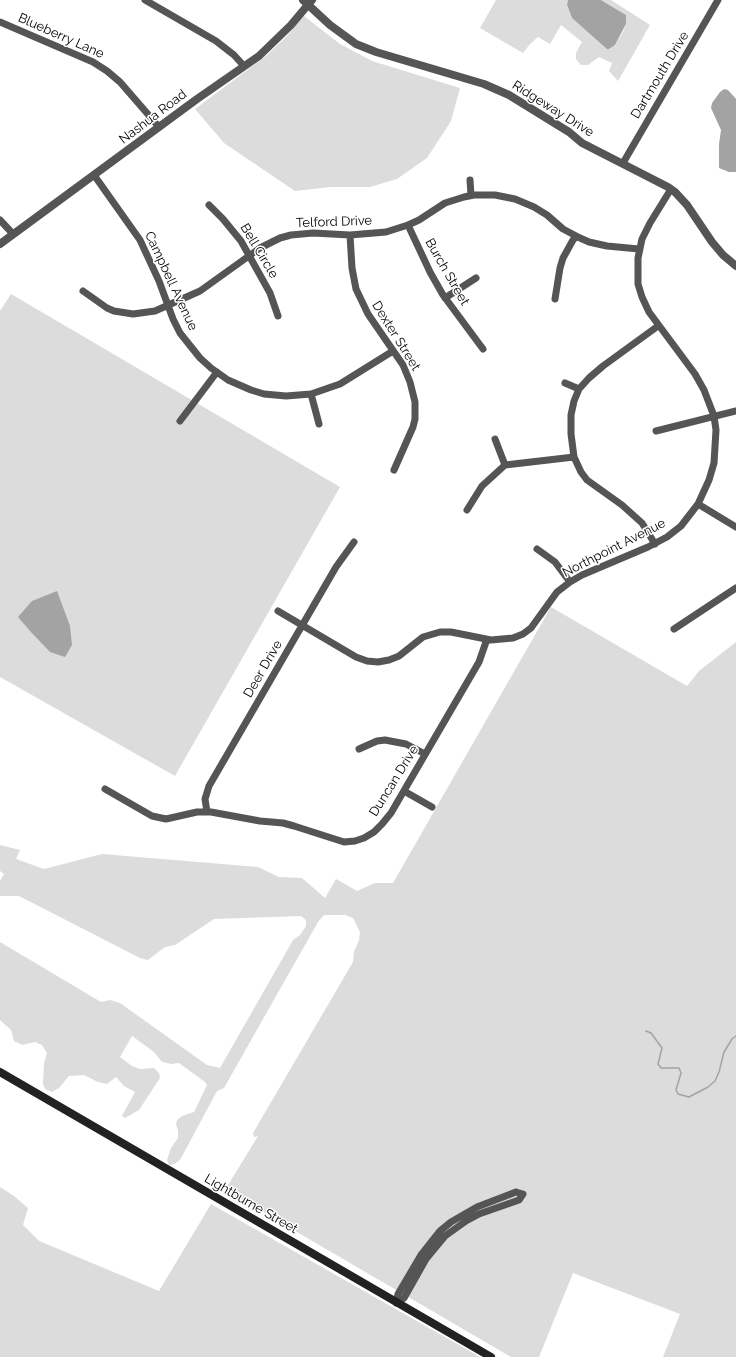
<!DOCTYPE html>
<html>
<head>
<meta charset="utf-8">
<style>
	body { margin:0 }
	canvas { display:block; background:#fff }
</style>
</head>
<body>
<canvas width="736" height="1357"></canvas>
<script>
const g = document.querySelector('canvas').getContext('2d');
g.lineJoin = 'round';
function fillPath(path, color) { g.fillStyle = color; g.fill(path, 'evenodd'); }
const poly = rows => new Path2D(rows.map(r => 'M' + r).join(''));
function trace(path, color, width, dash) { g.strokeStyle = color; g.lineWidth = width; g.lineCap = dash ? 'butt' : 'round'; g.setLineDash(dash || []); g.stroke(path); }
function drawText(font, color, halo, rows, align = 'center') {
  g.font = font + ' Raleway,sans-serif'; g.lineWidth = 3; g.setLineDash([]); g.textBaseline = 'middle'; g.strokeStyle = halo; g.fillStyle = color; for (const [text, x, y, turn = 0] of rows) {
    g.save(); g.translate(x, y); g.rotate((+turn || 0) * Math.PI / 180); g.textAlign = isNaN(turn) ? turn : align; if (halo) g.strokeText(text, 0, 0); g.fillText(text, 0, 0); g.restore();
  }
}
fillPath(poly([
	[496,0,568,0,567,5,572,18,609,49,615,45,623,32,626,24,626,15,601,0,611,0,650,25,618,81,609,71,612,63,599,57,588,65,581,65,576,59,576,53,582,42,561,25,550,44,538,37,530,44,523,53,480,28],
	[304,16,340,44,372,61,460,88,451,121,427,158,397,179,370,187,330,187,295,191,224,143,195,109,266,56,286,37],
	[11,294,340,487,175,776,0,677,0,311],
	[551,607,687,686,699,671,736,642,736,1357,663,1357,680,1314,573,1273,539,1357,511,1357,225,1190,258,1136,254,1137,253,1133,353,962,354,952,359,940,360,932,353,918,345,915,324,915,318,922,224,1088,217,1091,180,1160,174,1164,169,1165,167,1160,171,1148,178,1138,178,1130,176,1125,177,1120,182,1116,194,1112,207,1085,205,1082,179,1063,172,1064,162,1062,154,1052,132,1036,120,1057,132,1066,140,1069,154,1068,159,1073,160,1078,139,1110,125,1118,122,1116,135,1092,124,1086,116,1077,107,1084,98,1082,84,1075,69,1076,59,1088,52,1092,45,1089,43,1084,44,1063,47,1053,42,1045,35,1042,22,1045,14,1041,11,1030,0,1020,0,942,101,1002,110,1000,120,1003,207,1065,220,1068,293,940,300,935,306,926,306,920,301,916,214,919,175,945,165,947,148,960,140,958,19,896,0,896,0,881,4,874,0,871,0,845,20,850,16,859,44,869,102,854,258,867,279,877,302,878,325,898,336,879,357,891,375,883,393,883],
	[0,1187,14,1196,28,1208,23,1225,39,1241,159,1291,211,1204,480,1357,0,1357]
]), '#dcdcdc');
fillPath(poly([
	[568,0,601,0,626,15,626,24,615,45,609,49,607,49,572,18,567,5],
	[724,89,728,90,736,99,736,172,729,172,719,168,719,144,721,130,711,108,712,103,720,92],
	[57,591,70,626,72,645,65,657,50,652,30,631,18,617,32,601]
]), '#a3a3a3');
trace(poly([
	[646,1031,651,1033,662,1048,658,1064,661,1068,679,1068,681,1073,676,1090,678,1094,689,1097,708,1087,715,1081,719,1072,724,1052,732,1039,736,1036]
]), '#a3a3a3', 1.5);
trace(poly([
	[145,0,216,41,234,55,244,66],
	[0,22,93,62,107,71,120,82,159,127],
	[623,163,718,0],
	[94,175,140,240,159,281,173,319,180,333,200,358,211,368,228,380,251,390,264,394,286,396,311,394,340,384,393,351],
	[470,180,471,195],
	[209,205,223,219,241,241,270,293,278,316],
	[0,220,13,234],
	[408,225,430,272,443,295,483,349],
	[350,235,352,268,356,289,368,314,403,365,410,382,415,402,415,419,413,427,394,470],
	[83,291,107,308,114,311,133,314,155,311,200,291,260,248,280,238,291,235,313,233,350,235,386,232,408,225,419,220,445,203,464,197,474,195,495,195,515,199,534,207,547,215,563,229,580,238,589,242,607,246,639,249],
	[445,298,476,278],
	[555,299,560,268,563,258,573,240,576,237],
	[565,383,579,389],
	[311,394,319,424],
	[180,421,217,372],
	[656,431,736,411],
	[495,439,505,465],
	[698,504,736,527],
	[467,510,482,486,505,465,574,457],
	[655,544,642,523,622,505,587,480,581,472,574,457,571,434,571,415,574,401,579,389,589,378,603,366,658,326],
	[537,549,555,562,570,582],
	[278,611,356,657,367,661,378,662,389,660,399,656,423,637,440,632,451,632,491,640,513,638,523,634,531,628,557,592,570,582,582,575,648,547,667,537,681,526,698,504,709,480,714,463,716,430,714,416,704,390,695,374,649,312,642,297,638,284,638,258,642,239,650,223,671,189],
	[674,629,736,588],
	[359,749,377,741,385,740,406,744,425,754],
	[105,789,152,816,166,819,197,812,211,812,260,821,283,823,294,826,344,842,355,841,364,838,374,832,382,824,391,813,479,662,487,639],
	[404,791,432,807],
	[207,812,205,799,209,786,336,567,354,542],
	[516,1192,523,1194,519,1200,479,1214,466,1221,445,1236,426,1259,404,1298,396,1303,398,1294,421,1255,440,1231,451,1222,477,1207,516,1192]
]), '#555', 7);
trace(poly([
	[303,0,330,25,356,44,376,52,484,84,509,95,569,132,582,143,668,187,675,192,687,205,712,242,723,255,736,266],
	[0,244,197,99,259,56,291,25,312,0]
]), '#555', 8);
trace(poly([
	[0,1072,491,1357]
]), '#222', 8);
drawText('13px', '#000', '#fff', [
	["Blueberry Lane",61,36,24],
	["Dartmouth Drive",660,75,-59],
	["Ridgeway Drive",553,109,32],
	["Nashua Road",153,117,-37],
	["Telford Drive",334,222,-2],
	["Bell Circle",259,251,59],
	["Burch Street",447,272,60],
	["Campbell Avenue",171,281,65],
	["Dexter Street",396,336,58],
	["Northpoint Avenue",614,548,-27],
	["Deer Drive",263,669,-60],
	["Duncan Drive",394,781,-58],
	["Lightburne Street",251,1204,30]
]);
</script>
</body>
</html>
